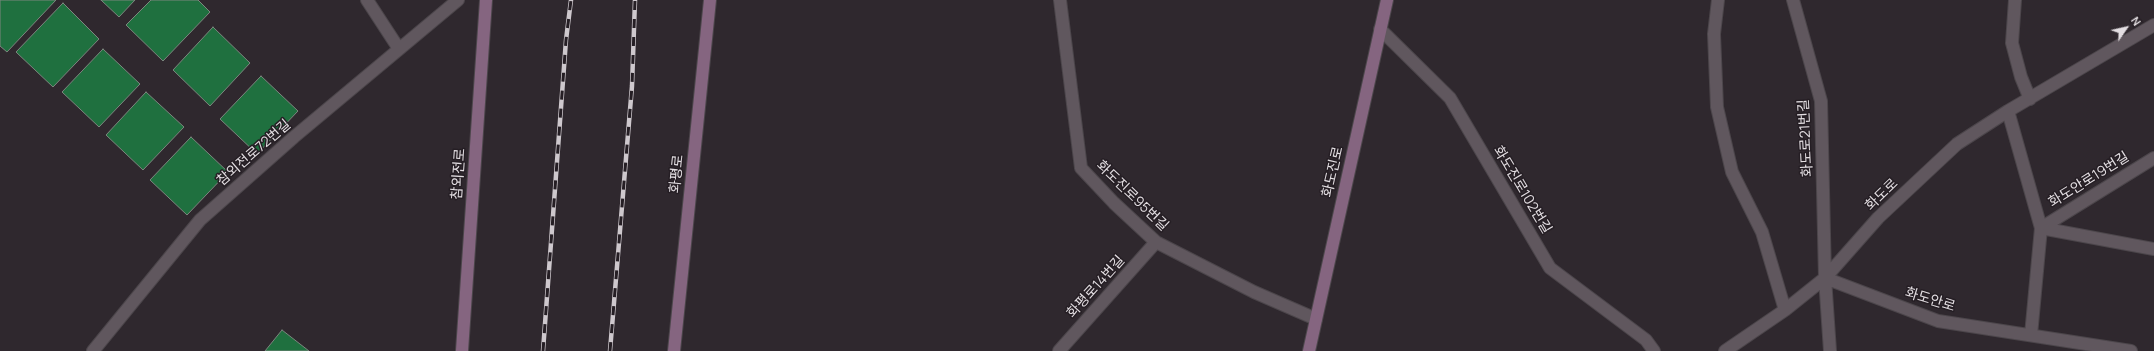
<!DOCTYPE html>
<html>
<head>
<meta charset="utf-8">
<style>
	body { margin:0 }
	#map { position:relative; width:2154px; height:351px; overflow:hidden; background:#2f282e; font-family:Manrope,sans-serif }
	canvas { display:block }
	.north { position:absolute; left:2106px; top:8px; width:40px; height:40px; -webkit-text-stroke:3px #251e24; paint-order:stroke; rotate:56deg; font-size:11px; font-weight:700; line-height:16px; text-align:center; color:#e3dee2 }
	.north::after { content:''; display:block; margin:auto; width:14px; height:18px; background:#e3dee2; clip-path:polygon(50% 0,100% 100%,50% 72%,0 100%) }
</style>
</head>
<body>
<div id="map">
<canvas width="2154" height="351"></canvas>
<div class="north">N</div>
</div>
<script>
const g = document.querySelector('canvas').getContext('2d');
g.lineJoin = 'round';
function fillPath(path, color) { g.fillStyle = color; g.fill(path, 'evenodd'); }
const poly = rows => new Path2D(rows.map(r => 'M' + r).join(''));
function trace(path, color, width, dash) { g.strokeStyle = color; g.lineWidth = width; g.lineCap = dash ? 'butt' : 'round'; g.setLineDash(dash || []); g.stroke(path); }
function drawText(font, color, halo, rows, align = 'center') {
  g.font = font + ' Manrope,"Noto Sans KR",sans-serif'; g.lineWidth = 3; g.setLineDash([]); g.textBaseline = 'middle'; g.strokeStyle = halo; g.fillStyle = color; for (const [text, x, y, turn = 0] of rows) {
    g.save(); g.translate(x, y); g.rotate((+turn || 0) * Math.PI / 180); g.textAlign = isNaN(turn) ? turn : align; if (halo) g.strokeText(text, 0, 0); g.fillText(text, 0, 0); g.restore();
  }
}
const building = poly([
	[0,0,56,0,7,52,0,46,0,0],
	[101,0,135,0,119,17,101,0],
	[151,0,198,0,210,12,163,61,126,25,151,0],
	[63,3,99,39,53,87,16,52,63,3],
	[213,27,250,63,210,106,173,70,213,27],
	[103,49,140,84,99,127,62,92,103,49],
	[261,76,298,111,257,154,220,119,261,76],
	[146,92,184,127,143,170,106,135,146,92],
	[191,137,228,172,187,215,150,180,191,137],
	[282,330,309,351,265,351,282,330]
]);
fillPath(building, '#1f703f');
trace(building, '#7c867e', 1);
const street = poly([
	[367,0,399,49],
	[1060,0,1081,168,1114,203,1156,242,1254,292,1316,319],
	[1718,0,1714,34,1717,107,1732,172,1762,232,1785,310],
	[1793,0,1821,101,1825,278,1830,351],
	[2015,0,2012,43,2021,77,2030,99],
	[1380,29,1450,98,1550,268,1646,340,1654,351],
	[2008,111,2041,228,2031,335],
	[2041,228,2154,158],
	[2041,228,2154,249],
	[1825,278,1938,321,2131,351],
	[93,351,200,220,294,137,458,0],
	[1059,351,1156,242],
	[1725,351,1785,310,1825,278,1878,218,1957,144,2008,111,2154,25]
]);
const secondary = poly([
	[462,351,486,0],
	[674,351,710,0],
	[1309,351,1387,0]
]);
trace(street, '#4c464b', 14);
trace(secondary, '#4c464b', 14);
trace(street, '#60575e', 12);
trace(secondary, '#856580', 12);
const rail = poly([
	[543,351,566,40,571,0],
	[610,351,632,86,635,0]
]);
trace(rail, '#cec8cd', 4.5);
trace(rail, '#251e24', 3, [9]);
drawText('14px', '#e3dee2', '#251e24', [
	["화도로21번길",1806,138,-93],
	["참외전로72번길",254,153,-41],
	["화도진로",1333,172,-77],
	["참외전로",459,174,-86],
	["화평로",677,174,-84],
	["화도안로19번길",2089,180,-32],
	["화도진로102번길",1522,190,59],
	["화도로",1882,195,-44],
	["화도진로95번길",1132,196,44],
	["화평로14번길",1096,287,-48],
	["화도안로",1930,300,17]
]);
</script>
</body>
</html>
